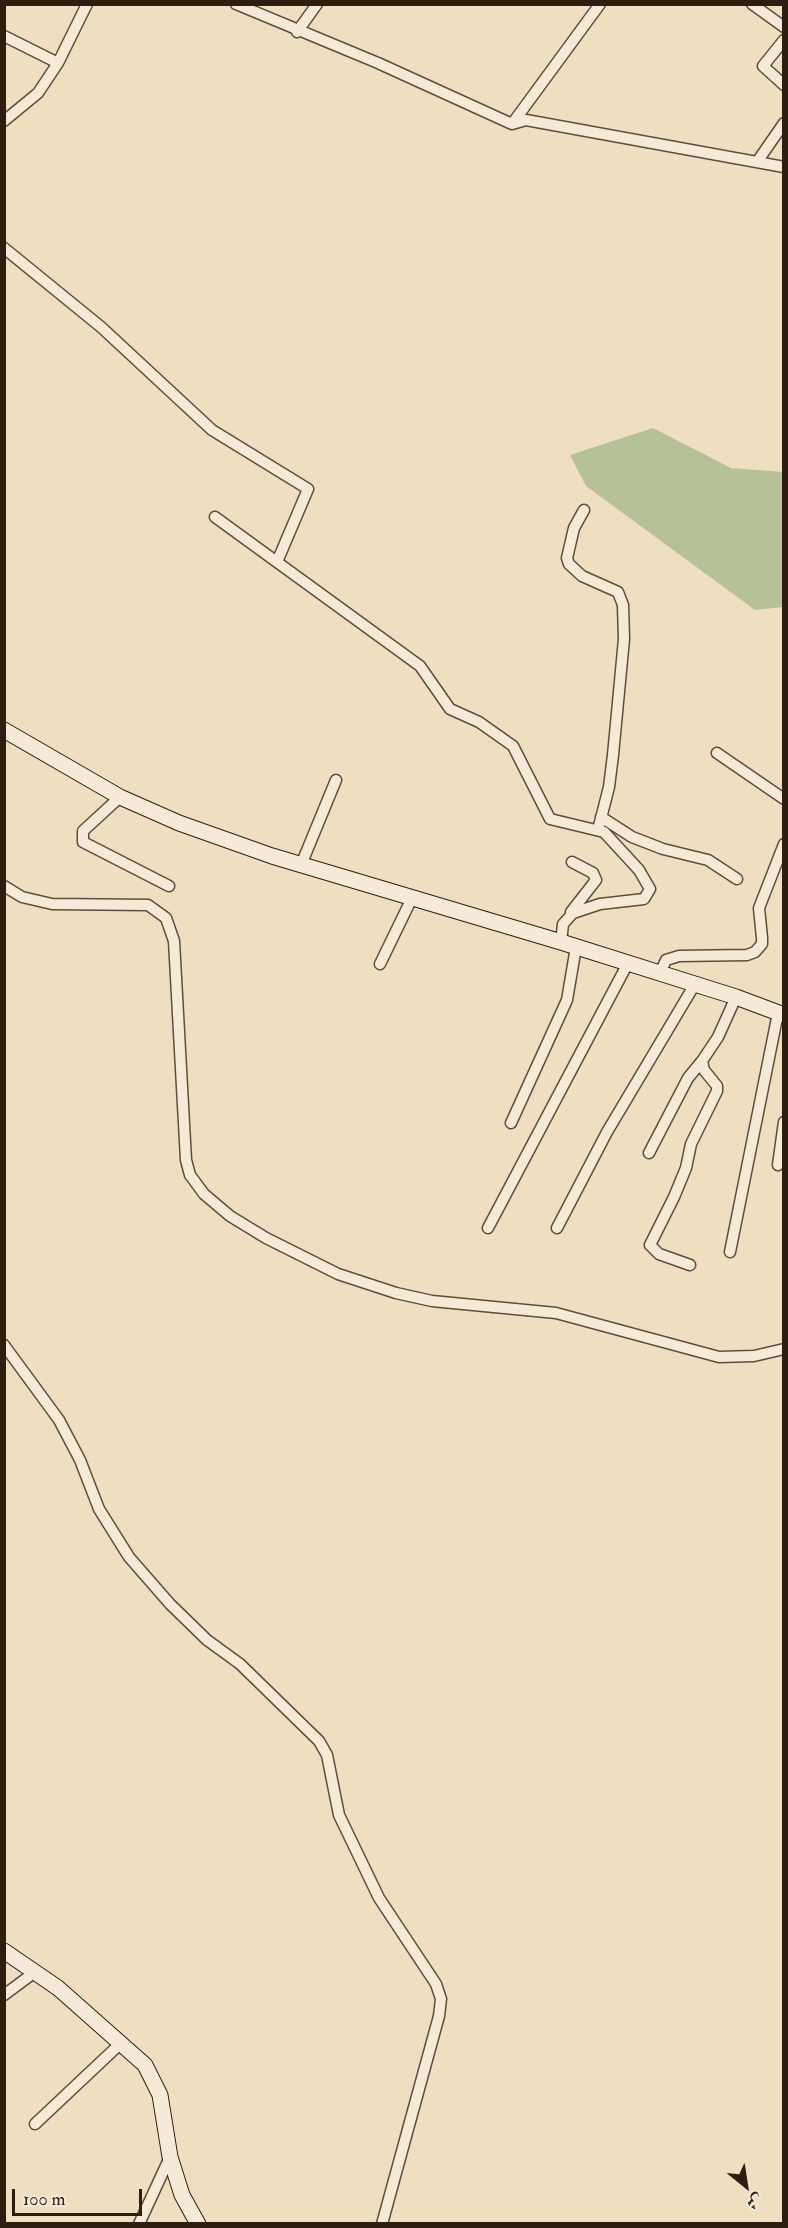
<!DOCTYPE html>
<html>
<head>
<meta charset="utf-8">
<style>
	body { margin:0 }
	#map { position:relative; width:788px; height:2228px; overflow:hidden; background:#f0dec1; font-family:"IM FELL Double Pica",Amiri,serif }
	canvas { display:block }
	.frame { position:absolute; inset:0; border:6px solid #2f1d0f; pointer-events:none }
	.north { position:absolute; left:716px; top:2156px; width:60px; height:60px; -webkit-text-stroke:4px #f5ead7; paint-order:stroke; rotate:150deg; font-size:16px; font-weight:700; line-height:24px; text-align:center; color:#2f1d0f }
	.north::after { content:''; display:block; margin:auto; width:21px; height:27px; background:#2f1d0f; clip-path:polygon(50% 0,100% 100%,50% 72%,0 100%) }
	.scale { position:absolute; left:12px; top:2189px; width:130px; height:27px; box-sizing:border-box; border:3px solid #2f1d0f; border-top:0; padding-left:8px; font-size:18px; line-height:21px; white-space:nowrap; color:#2f1d0f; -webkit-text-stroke:4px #f5ead7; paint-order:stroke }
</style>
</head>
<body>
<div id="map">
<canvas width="788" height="2228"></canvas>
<div class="frame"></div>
<div class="north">ش</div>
<div class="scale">100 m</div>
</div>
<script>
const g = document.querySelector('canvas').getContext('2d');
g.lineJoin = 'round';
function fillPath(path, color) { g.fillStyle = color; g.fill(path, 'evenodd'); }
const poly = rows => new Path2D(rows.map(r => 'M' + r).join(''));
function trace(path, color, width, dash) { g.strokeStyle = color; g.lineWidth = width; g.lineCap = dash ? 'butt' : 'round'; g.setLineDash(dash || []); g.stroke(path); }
fillPath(poly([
	[653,428,731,468,783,472,783,607,755,610,586,486,570,455]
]), '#b6c295');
const street = poly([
	[236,4,378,63,512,124,526,120,784,167],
	[752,4,784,27],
	[297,32,317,4],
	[4,36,58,63,87,4],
	[784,40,763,66,784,85],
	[4,121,38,93,58,63],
	[512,124,600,4],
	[757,162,784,123],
	[4,248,101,327,212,430,308,489,277,562],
	[584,510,574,528,567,558,569,564,582,576,618,592,623,605,624,639,613,755,609,787,598,830],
	[215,517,420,666,450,709,479,722,513,746,550,819,604,832,639,870,650,889,644,899,600,904,573,913,563,924,561,942],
	[717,753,784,799],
	[120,797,83,831,83,842,169,886],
	[601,817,632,837,663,849,708,860,737,879],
	[301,865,336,780],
	[4,886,22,897,52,904,148,905,166,918,174,941,186,1160,190,1175,204,1194,230,1216,266,1238,338,1274,396,1293,432,1301,556,1313,719,1357,754,1356,784,1349],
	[571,912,596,880,593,873,572,862],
	[380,964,412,898],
	[660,973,666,960,679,956,747,955,755,952,762,944,762,938,759,908,784,844],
	[511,1123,567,1000,576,947],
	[649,1153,688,1078,702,1061],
	[778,1165,784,1122],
	[488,1228,628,963],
	[557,1228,607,1132,695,984],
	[730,1252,778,1013],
	[690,1265,659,1254,650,1245,674,1197,686,1168,691,1144,717,1091,717,1086,704,1070,702,1061,718,1037,736,997],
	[4,1345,59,1420,80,1460,99,1509,129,1557,170,1604,207,1640,240,1664,319,1741,327,1755,339,1815,379,1898,436,1984,441,1999,439,2016,382,2224],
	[4,1995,35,1972],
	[35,2124,121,2043],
	[139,2224,170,2157]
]);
const secondary = poly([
	[4,730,120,797,179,823,272,856,561,942,736,997,784,1015],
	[4,1951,58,1988,145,2065,160,2095,170,2157,182,2195,198,2224]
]);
trace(street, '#5f4d3c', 13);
trace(secondary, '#2f1d0f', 17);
trace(street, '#f5ead7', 10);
trace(secondary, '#f5ead7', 15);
</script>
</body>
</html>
